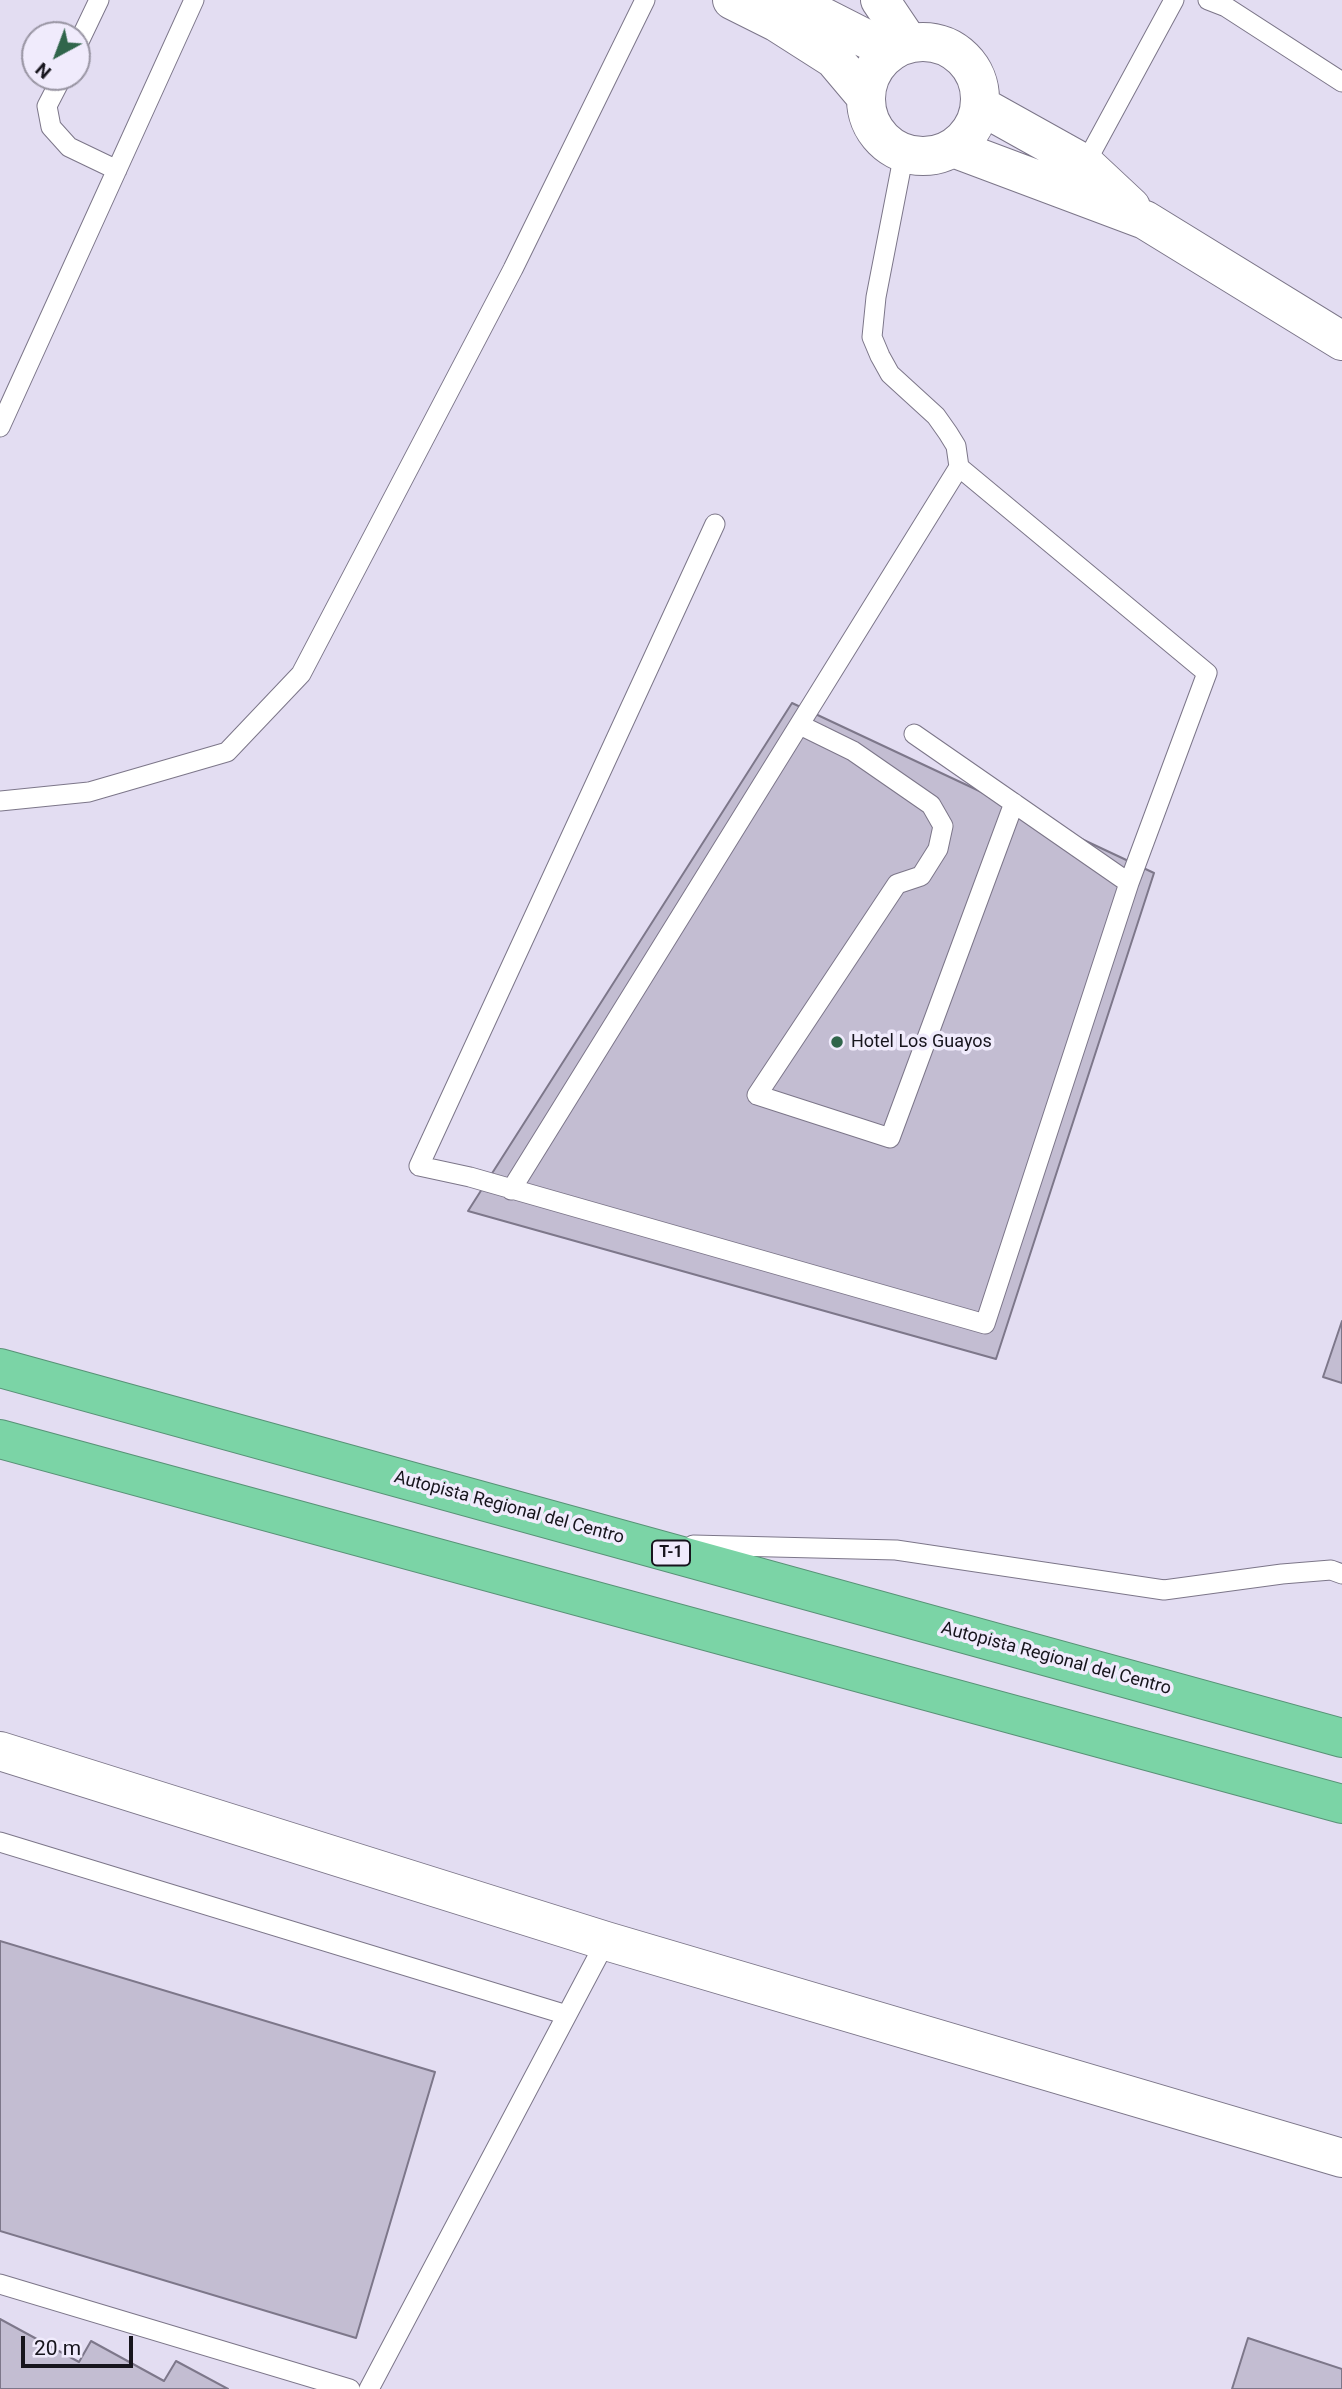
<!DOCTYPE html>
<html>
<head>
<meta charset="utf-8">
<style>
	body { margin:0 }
	#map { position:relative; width:1342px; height:2389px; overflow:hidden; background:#e3ddf2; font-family:Roboto,sans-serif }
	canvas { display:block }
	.north { position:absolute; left:21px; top:21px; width:70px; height:70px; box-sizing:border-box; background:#f0ebfc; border:2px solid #9995a3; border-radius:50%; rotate:221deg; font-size:19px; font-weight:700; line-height:28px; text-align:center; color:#17151d }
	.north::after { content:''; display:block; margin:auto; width:24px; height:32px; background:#30654b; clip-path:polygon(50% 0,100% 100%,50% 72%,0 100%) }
	.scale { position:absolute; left:21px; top:2336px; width:112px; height:32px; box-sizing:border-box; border:4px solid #17151d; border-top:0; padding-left:9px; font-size:21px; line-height:24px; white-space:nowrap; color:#17151d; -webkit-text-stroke:5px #f0ebfc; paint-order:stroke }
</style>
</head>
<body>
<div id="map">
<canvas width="1342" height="2389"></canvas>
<div class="north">N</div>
<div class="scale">20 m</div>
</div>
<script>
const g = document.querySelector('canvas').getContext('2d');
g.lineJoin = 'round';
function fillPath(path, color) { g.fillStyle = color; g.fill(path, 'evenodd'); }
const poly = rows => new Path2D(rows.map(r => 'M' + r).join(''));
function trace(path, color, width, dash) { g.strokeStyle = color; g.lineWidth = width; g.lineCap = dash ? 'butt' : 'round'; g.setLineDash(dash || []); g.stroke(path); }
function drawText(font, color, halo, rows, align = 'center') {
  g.font = font + ' Roboto,sans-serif'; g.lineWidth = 7; g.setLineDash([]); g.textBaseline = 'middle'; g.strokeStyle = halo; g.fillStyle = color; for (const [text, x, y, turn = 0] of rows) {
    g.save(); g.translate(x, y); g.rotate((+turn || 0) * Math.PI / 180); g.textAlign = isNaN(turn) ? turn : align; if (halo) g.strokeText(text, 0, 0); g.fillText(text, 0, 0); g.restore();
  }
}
const building = poly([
	[792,703,1154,873,996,1359,468,1211,792,703],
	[1342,1321,1342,1383,1323,1377,1342,1321],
	[0,1941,435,2072,356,2338,0,2231,0,1941],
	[0,2319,79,2362,91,2341,164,2381,176,2361,228,2389,0,2389,0,2319],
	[1248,2338,1342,2369,1342,2389,1232,2389,1248,2338]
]);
fillPath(building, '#c3bdd2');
trace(building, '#7d778a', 2);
const service = poly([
	[1208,0,1226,7,1342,82],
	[77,46,99,0],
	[62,77,47,106,51,127,69,147,117,170],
	[1085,164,1174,0],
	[0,427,194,0],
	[715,524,419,1166,470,1177,985,1324,1129,883,1207,673,959,467],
	[800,725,853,751,931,805,943,826,938,849,921,876,897,884,757,1095,890,1138,1014,803],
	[914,734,1129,883],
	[0,801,89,792,227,752,301,674,513,269,645,0],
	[511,1190,959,467,956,446,948,433,936,416,890,374,880,356,872,337,876,297,904,153],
	[693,1545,896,1550,1164,1590,1282,1574,1331,1570,1342,1574],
	[0,1842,567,2015],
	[0,2284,350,2389],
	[369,2389,606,1941]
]);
const minor = poly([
	[880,0,909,43],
	[0,1751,606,1941,1342,2158]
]);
const secondary = poly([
	[732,0,776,22,834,59,866,97],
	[790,0,890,51],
	'866 99a57 57 0 1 1 114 0a57 57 0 1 1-114 0Z',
	[981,106,1085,164,1131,207],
	[953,148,1145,220,1342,341]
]);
const motorway = poly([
	[0,1368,1342,1738],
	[0,1439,1342,1804]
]);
trace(service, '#7c7689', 21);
trace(minor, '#7c7689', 40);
trace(secondary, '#7c7689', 40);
trace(motorway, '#589176', 40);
trace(service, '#fff', 19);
trace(minor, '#fff', 38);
trace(secondary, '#fff', 38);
trace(motorway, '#7bd4a6', 38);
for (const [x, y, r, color] of [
	[837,1042,7,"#30654b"]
]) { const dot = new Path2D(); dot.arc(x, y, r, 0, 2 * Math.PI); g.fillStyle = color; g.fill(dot); trace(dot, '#f0ebfc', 2.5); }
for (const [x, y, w] of [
	[671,1553,38]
]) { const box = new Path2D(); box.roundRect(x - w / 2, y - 12.5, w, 25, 5); g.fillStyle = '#f0ebfc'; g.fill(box); trace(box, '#17151d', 2); }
drawText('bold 16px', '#17151d', null, [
	["T-1",671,1553]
]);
drawText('18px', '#17151d', '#f0ebfc', [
	["Hotel Los Guayos",851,1042]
], 'left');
drawText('18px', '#17151d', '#f0ebfc', [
	["Autopista Regional del Centro",509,1508,15],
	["Autopista Regional del Centro",1056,1659,15]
]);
</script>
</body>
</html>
